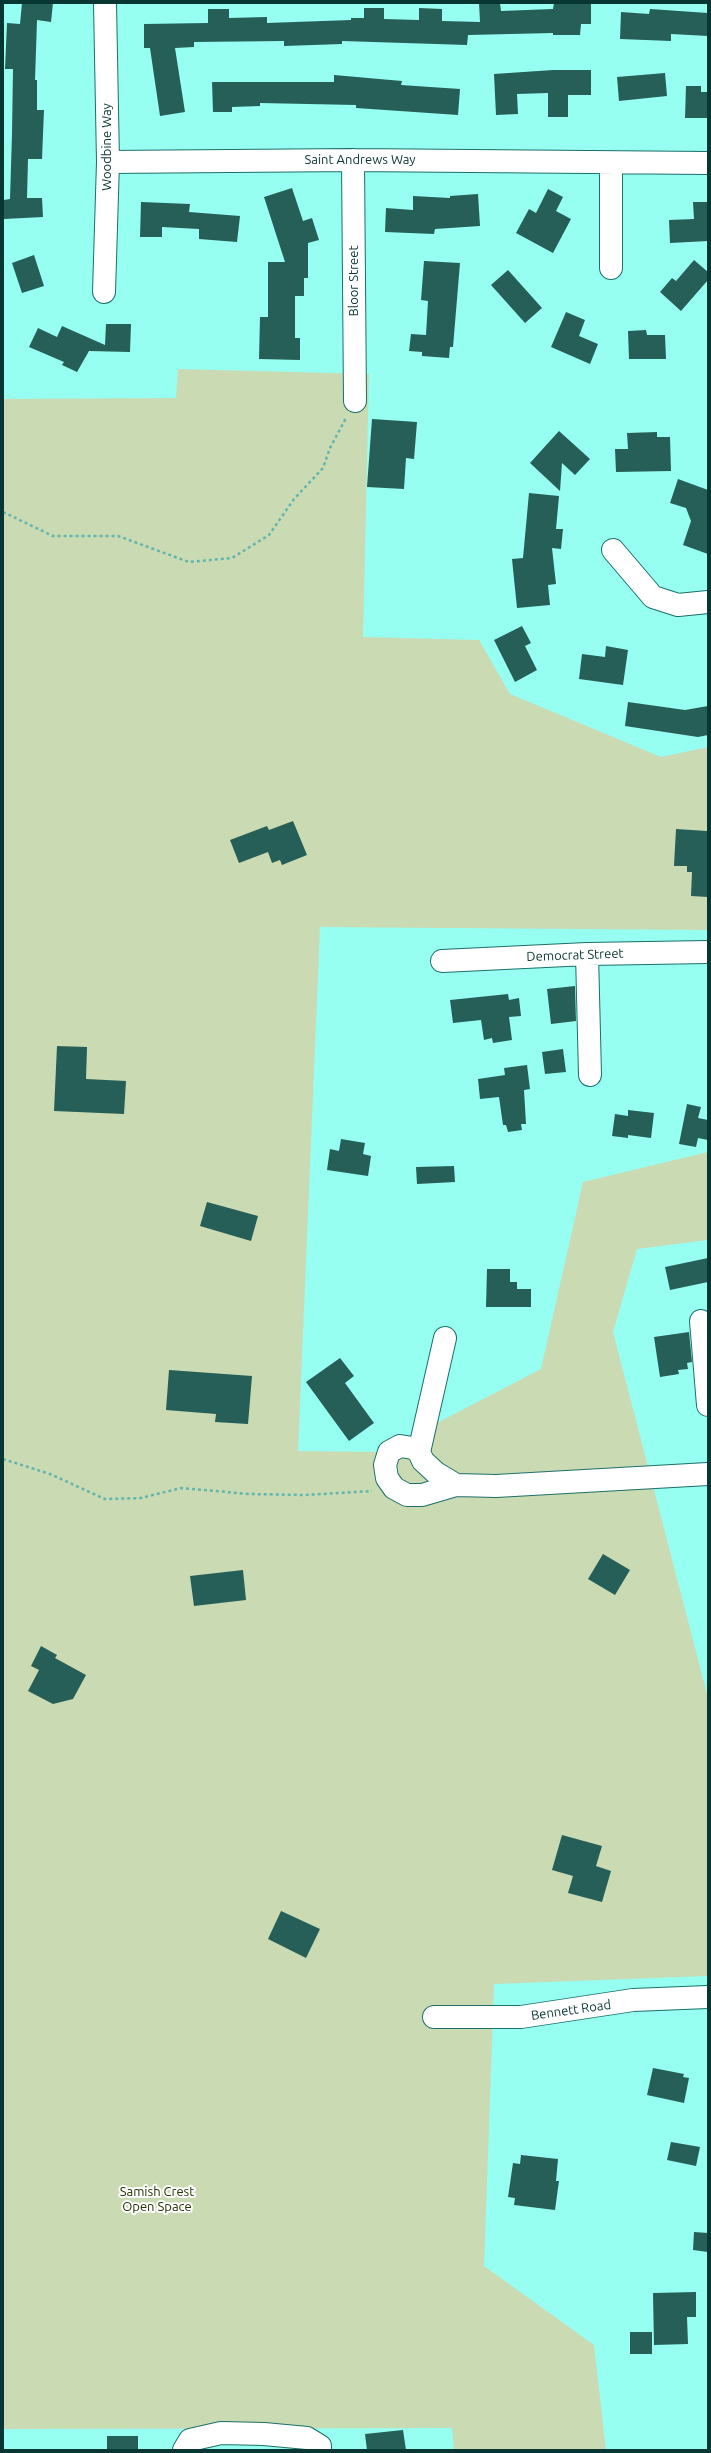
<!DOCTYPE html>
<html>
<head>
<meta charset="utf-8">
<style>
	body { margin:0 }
	#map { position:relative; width:711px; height:2453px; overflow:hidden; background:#97fef2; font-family:Ubuntu,sans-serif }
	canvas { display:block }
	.frame { position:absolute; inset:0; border:4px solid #083733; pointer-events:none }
</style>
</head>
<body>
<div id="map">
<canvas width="711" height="2453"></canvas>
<div class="frame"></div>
</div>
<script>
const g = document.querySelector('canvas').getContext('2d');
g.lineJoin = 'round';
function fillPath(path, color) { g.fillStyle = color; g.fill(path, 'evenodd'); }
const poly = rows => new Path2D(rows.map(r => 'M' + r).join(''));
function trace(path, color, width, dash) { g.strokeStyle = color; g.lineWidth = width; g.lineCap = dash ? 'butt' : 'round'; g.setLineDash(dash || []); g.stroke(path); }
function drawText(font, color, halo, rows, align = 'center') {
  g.font = font + ' Ubuntu,sans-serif'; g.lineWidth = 4; g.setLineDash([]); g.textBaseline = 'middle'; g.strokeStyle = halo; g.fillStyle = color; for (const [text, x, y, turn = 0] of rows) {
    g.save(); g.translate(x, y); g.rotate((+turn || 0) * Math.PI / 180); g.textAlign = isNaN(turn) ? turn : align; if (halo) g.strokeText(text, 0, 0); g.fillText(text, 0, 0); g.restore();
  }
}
fillPath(poly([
	[178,369,369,374,363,637,479,640,510,694,661,757,708,747,708,930,320,927,298,1451,381,1452,541,1369,583,1182,708,1152,708,1240,637,1249,613,1332,708,1698,708,1976,494,1984,484,2266,594,2345,606,2450,454,2450,452,2428,3,2429,3,399,176,398]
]), '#cadab3');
fillPath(poly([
	[22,3,53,3,51,22,37,20,35,80,37,80,37,110,44,110,42,159,28,159,27,198,42,198,43,217,4,219,4,200,10,199,12,134,13,69,5,69,7,23,20,24],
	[479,3,500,3,501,11,553,9,554,3,591,3,591,24,581,24,580,35,553,35,553,33,468,35,467,45,342,41,342,44,284,46,284,41,194,42,194,47,175,48,185,112,160,116,150,48,144,48,144,24,208,23,208,9,229,9,229,18,267,17,267,23,351,20,351,18,364,18,364,8,384,8,384,19,419,20,419,8,442,9,442,21,480,22],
	[650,9,708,13,708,36,671,34,671,41,620,39,621,12,649,14],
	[553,70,591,70,591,95,568,95,568,117,548,117,548,93,517,94,518,114,496,115,494,74],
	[665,73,667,96,619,101,617,77],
	[334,75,402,81,401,85,460,89,458,115,356,108,356,105,260,103,260,106,232,107,232,112,213,112,212,82,334,82],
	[686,86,701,86,701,92,708,92,708,118,685,118],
	[292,188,303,221,312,218,319,240,308,243,308,278,304,278,304,296,295,296,295,338,300,338,300,360,259,359,260,317,268,317,268,262,285,262,264,197],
	[548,189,563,197,556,211,571,219,553,253,516,233,529,209,536,213],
	[478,194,480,226,435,229,434,234,385,232,386,208,413,210,413,196,450,198,450,196],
	[141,202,190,204,189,212,240,216,237,242,199,239,199,229,162,227,162,237,140,237],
	[693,202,708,202,708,241,670,243,669,220,694,219],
	[34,255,44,286,22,293,12,263],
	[694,260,708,272,708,280,681,311,660,292,672,278,676,281],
	[424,261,460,263,453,347,450,347,449,358,422,356,422,352,409,351,411,334,426,335,428,301,421,300],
	[508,270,542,308,525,323,491,285],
	[566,312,585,320,579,336,598,344,590,364,551,347],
	[106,324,131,324,130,352,89,351,77,372,62,365,64,362,29,347,38,328,57,337,62,326,105,345],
	[646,330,647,335,665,335,666,359,629,359,628,331],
	[372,419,417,422,414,459,406,458,404,489,367,487],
	[559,431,590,459,575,475,562,463,560,491,530,463],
	[657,432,657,437,670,437,671,471,616,472,615,449,628,449,627,433],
	[678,479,708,490,708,554,683,545,691,521,686,508,670,503],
	[529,493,559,496,556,529,563,529,561,549,552,548,556,584,548,585,550,605,517,608,512,559,523,558],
	[522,626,531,643,525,646,537,670,515,682,494,640],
	[606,646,628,650,623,685,579,679,582,654,605,657],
	[628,702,685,710,708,706,708,735,698,737,625,726],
	[293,821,307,855,282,865,280,860,272,863,268,852,239,863,230,840,267,826,269,830],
	[676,829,707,831,708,897,691,896,692,872,687,872,687,866,674,866],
	[575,986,576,1021,551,1024,547,989],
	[508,994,509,1000,519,998,521,1016,509,1017,512,1040,493,1043,492,1038,484,1040,481,1020,453,1023,450,1000],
	[57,1046,87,1047,86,1079,126,1081,124,1114,54,1111],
	[563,1049,566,1072,545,1074,542,1052],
	[527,1065,530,1089,524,1090,526,1124,521,1124,522,1130,508,1132,506,1125,503,1125,499,1097,480,1099,478,1079,505,1075,504,1068],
	[687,1104,701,1107,698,1118,708,1120,708,1140,698,1138,696,1147,679,1144],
	[628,1110,654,1113,651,1138,628,1135,628,1138,612,1136,615,1114,628,1116],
	[341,1139,365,1143,363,1154,371,1156,368,1176,327,1170,330,1149,339,1151],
	[454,1166,455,1182,417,1184,416,1167],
	[207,1202,258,1216,251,1241,200,1226],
	[708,1258,708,1282,670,1290,665,1267],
	[487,1269,510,1269,510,1282,517,1282,517,1289,531,1289,531,1307,486,1307],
	[689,1332,692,1362,687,1363,688,1369,678,1370,679,1374,660,1377,654,1337],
	[340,1358,354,1376,345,1383,374,1423,349,1441,306,1382],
	[169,1370,252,1376,248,1424,215,1422,216,1414,166,1410],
	[603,1554,630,1570,615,1595,588,1579],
	[243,1570,246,1600,194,1606,190,1576],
	[41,1646,57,1655,55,1658,86,1675,73,1699,53,1704,28,1691,39,1670,31,1666],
	[562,1835,602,1846,596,1866,611,1871,602,1902,568,1893,573,1876,552,1870],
	[281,1911,320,1929,306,1958,268,1939],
	[653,2068,684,2074,683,2077,689,2078,684,2103,647,2095],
	[671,2142,700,2147,696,2166,667,2160],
	[521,2155,558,2159,556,2181,559,2181,555,2210,514,2205,515,2198,508,2197,513,2163,520,2164],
	[694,2232,708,2233,708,2252,693,2250],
	[696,2292,696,2317,687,2317,688,2344,654,2345,653,2293],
	[630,2332,652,2332,652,2354,630,2354],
	[403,2430,406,2450,367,2450,365,2434],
	[107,2436,138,2436,138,2450,107,2450]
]), '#265e58');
const minor = poly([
	[353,160,355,401],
	[108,162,353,160,708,163],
	[611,163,611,268],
	[104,292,108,162,105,3],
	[613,550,653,597,678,605,708,602],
	[587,954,590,1075],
	[442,961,587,954,708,952],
	[701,1321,708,1405],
	[445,1338,419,1452,423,1461,436,1473,456,1485,496,1486,708,1474],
	[419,1452,413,1448,400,1446,389,1452,385,1465,387,1478,394,1488,407,1495,422,1495,456,1485],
	[434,2017,521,2017,633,2000,708,1997],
	[184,2450,190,2440,221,2433,264,2434,307,2438,320,2446,320,2450]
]);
trace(minor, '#1b7069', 24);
trace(poly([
	[3,512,53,536,118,536,189,562,232,558,269,535,294,499,323,468,330,448,346,418],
	[3,1459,50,1474,105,1499,141,1498,181,1488,249,1494,305,1495,372,1491]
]), '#63b6ad', 2.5, [3, 3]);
trace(minor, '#fff', 22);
drawText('13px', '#083733', '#fff', [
	["Woodbine Way",107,147,-90],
	["Saint Andrews Way",360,160],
	["Bloor Street",354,281,-90],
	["Democrat Street",575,955,-2],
	["Bennett Road",571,2010,-8]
]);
drawText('13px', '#243204', '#fff', [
	["Samish Crest",157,2192],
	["Open Space",157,2207]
]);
</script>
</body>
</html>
